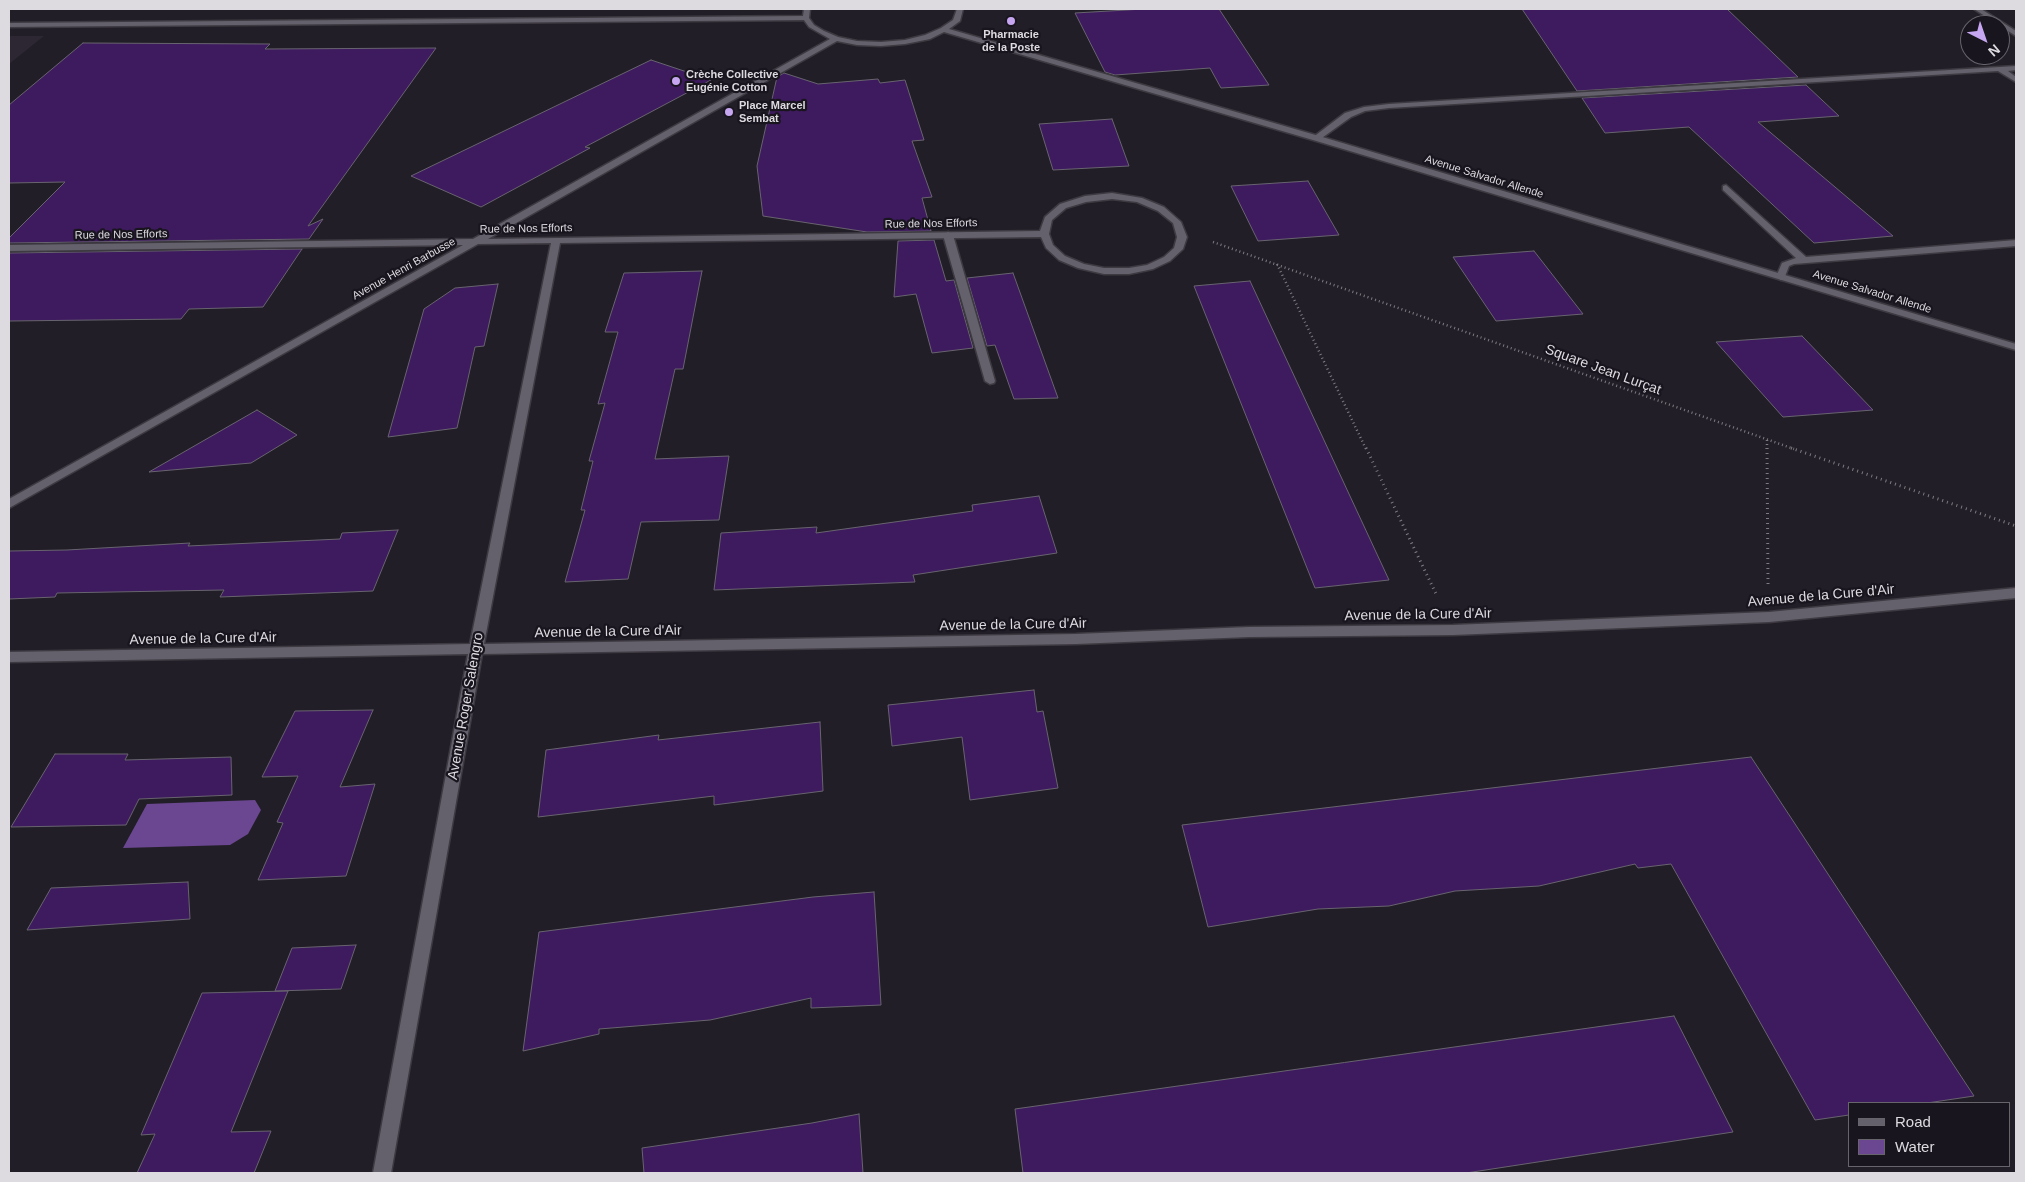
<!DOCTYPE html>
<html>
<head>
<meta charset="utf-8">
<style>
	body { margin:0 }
	#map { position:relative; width:2025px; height:1182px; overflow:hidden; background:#221e27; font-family:Helvetica,sans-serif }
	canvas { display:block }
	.frame { position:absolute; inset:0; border:10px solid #dddae0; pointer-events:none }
	.legend { position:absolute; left:1848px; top:1102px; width:162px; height:65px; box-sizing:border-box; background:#19151e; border:1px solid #67646c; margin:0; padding:6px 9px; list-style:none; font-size:15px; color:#dddae0 }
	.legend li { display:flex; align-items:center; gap:10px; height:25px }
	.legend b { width:25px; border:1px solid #67646c }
	.north { position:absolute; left:1960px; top:15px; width:50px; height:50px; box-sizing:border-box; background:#19151e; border:1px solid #67646c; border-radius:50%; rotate:139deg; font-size:14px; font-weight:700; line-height:20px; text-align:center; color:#dddae0 }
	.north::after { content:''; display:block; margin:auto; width:18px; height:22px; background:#c6a6f0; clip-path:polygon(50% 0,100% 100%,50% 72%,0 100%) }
</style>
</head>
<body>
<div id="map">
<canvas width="2025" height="1182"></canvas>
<div class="frame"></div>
<ul class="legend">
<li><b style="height:6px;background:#65616c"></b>Road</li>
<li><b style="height:14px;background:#6a4790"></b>Water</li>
</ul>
<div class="north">N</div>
</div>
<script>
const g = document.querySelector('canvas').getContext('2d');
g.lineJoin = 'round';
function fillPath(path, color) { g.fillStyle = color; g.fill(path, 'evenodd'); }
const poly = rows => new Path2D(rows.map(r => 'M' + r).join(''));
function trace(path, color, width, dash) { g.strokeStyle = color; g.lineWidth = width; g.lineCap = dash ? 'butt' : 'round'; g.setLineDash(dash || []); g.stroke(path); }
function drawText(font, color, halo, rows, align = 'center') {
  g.font = font + ' Helvetica,sans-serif'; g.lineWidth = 4.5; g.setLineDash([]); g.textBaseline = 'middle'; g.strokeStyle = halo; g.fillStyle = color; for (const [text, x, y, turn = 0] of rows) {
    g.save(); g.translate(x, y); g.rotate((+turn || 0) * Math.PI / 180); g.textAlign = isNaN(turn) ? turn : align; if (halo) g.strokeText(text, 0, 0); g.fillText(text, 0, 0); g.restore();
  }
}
fillPath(poly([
	[9,36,44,36,9,64]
]), '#2d2734');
fillPath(poly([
	[255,800,261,810,248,834,230,845,123,848,147,804]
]), '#6a4790');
const building = poly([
	[1144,9,1219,9,1269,85,1221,88,1210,68,1115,75,1105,72,1075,13,1144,9],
	[1522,9,1727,9,1798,77,1577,91,1522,9],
	[83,43,270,44,265,49,436,48,308,226,323,219,309,239,9,243,9,238,65,182,9,183,9,105,83,43],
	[651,60,711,80,585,147,590,148,481,207,411,176,651,60],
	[784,73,818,84,878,79,880,83,905,80,924,140,912,141,932,197,922,198,931,231,867,232,763,216,757,166,777,77,784,73],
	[1806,85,1839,116,1758,122,1893,236,1814,243,1689,127,1605,133,1582,98,1806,85],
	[1112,119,1129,166,1053,170,1039,124,1112,119],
	[1308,181,1339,235,1258,241,1231,186,1308,181],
	[934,240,946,281,954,280,973,348,932,353,916,294,894,297,898,241,934,240],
	[302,249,263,307,189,309,181,319,9,321,9,253,302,249],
	[1534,251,1583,314,1496,321,1453,257,1534,251],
	[702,271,683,369,675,369,655,459,729,456,719,520,641,522,628,579,565,582,585,510,581,510,593,461,589,461,605,403,598,404,618,332,605,332,624,273,702,271],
	[1013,273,1058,398,1014,399,995,345,987,346,967,278,1013,273],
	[1250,281,1389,580,1315,588,1194,286,1250,281],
	[498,284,484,346,475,347,457,428,388,437,424,309,455,288,498,284],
	[1802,336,1873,410,1783,417,1716,342,1802,336],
	[257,410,297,435,251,463,149,472,257,410],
	[1039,496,1057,553,913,575,915,582,714,590,721,533,817,527,816,533,973,511,972,505,1039,496],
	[398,530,373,591,220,597,224,590,57,593,55,597,9,599,9,551,67,550,190,543,188,546,340,539,342,533,398,530],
	[1034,690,1037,712,1043,711,1058,788,970,800,962,737,892,746,888,705,1034,690],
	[373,710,340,787,375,784,346,876,258,880,283,823,277,822,298,776,262,777,295,711,373,710],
	[820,722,823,791,714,805,714,796,538,817,546,750,659,735,658,740,820,722],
	[55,754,128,754,125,760,231,757,232,795,139,799,126,825,11,827,55,754],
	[1751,757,1974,1096,1927,1103,1849,1103,1849,1115,1815,1120,1671,864,1638,868,1635,864,1539,886,1455,891,1389,906,1318,909,1208,927,1182,825,1751,757],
	[188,882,190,919,27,930,51,888,188,882],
	[874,892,881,1005,811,1008,811,998,710,1020,599,1029,599,1034,523,1051,539,932,813,897,874,892],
	[356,945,341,989,275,991,292,948,356,945],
	[288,991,231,1132,271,1131,254,1173,137,1173,155,1134,141,1135,202,993,288,991],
	[1674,1016,1733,1132,1466,1173,1023,1173,1015,1109,1674,1016],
	[859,1114,863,1173,644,1173,642,1148,812,1123,859,1114]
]);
fillPath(building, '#3e1a5f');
trace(building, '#68646f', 1);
const service = poly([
	[2016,66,2016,70,2008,71,2016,77,2016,82,1998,71,1389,108,1365,111,1351,117,1319,140,1312,138,1345,113,1364,107,1389,104,2016,66],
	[1726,185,1806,257,2016,240,2016,246,1794,264,1789,266,1784,279,1781,280,1776,277,1782,263,1796,258,1723,190,1723,186,1726,185],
	[948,232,953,235,995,381,994,383,990,384,985,381,943,235,948,232]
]);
const minor = poly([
	[804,9,810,9,809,18,814,25,824,31,838,37,857,41,881,42,905,40,925,35,941,28,953,20,957,9,963,9,960,21,949,29,1319,136,2016,344,2016,350,1313,140,944,32,930,39,905,44,881,46,857,45,837,41,488,239,1040,231,1045,217,1060,204,1085,196,1112,193,1142,198,1164,207,1181,222,1187,237,1183,249,1170,261,1153,269,1129,274,1104,274,1078,268,1059,260,1046,248,1041,237,560,243,484,644,1076,634,1249,627,1453,625,1769,612,2016,588,2016,598,1769,622,1453,635,1249,637,1076,644,482,654,391,1173,373,1173,468,654,9,662,9,652,470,644,551,243,478,244,9,508,9,499,463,245,9,251,9,245,473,239,830,39,809,27,804,20,9,27,9,23,803,16,804,9],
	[1112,199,1137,202,1158,211,1173,223,1177,237,1174,248,1164,257,1147,265,1129,268,1104,268,1084,264,1065,256,1053,245,1049,234,1052,220,1066,208,1086,202,1112,199],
	[1974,9,1981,9,2016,31,2016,36,1974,9]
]);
trace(service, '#3e3a42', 3);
trace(minor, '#3e3a42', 3);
trace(poly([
	[1213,242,1794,449],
	[1277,264,1366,449],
	[1767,440,1767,449]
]), '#7e7b82', 2.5, [1, 3]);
trace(poly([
	[1366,448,1437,596],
	[1767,448,1768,584],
	[1791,448,2016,526]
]), '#7e7b82', 3, [1, 4]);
fillPath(service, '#65616c');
fillPath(minor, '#65616c');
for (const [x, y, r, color] of [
	[1011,21,5,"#c6a6f0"],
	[676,81,5,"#c6a6f0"],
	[729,112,5,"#c6a6f0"]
]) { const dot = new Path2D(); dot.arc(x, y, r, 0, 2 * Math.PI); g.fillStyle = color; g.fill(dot); trace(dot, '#19151e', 2); }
drawText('bold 11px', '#dddae0', '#19151e', [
	["Pharmacie",1011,35,"center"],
	["de la Poste",1011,48,"center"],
	["Crèche Collective",686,75],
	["Eugénie Cotton",686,88],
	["Place Marcel",739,106],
	["Sembat",739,119]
], 'left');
drawText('11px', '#dddae0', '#19151e', [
	["Avenue Salvador Allende",1484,177,17],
	["Rue de Nos Efforts",931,224,-1],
	["Rue de Nos Efforts",526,229,-1],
	["Rue de Nos Efforts",121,235,-1],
	["Avenue Henri Barbusse",404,269,-29],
	["Avenue Salvador Allende",1872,292,17]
]);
drawText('14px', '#dddae0', '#19151e', [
	["Square Jean Lurçat",1603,370,20],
	["Avenue de la Cure d'Air",1821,596,-5],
	["Avenue de la Cure d'Air",1418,615,-1],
	["Avenue de la Cure d'Air",1013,625,-1],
	["Avenue de la Cure d'Air",608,632,-1],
	["Avenue de la Cure d'Air",203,639,-1],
	["Avenue Roger Salengro",466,706,-80]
]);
</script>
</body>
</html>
